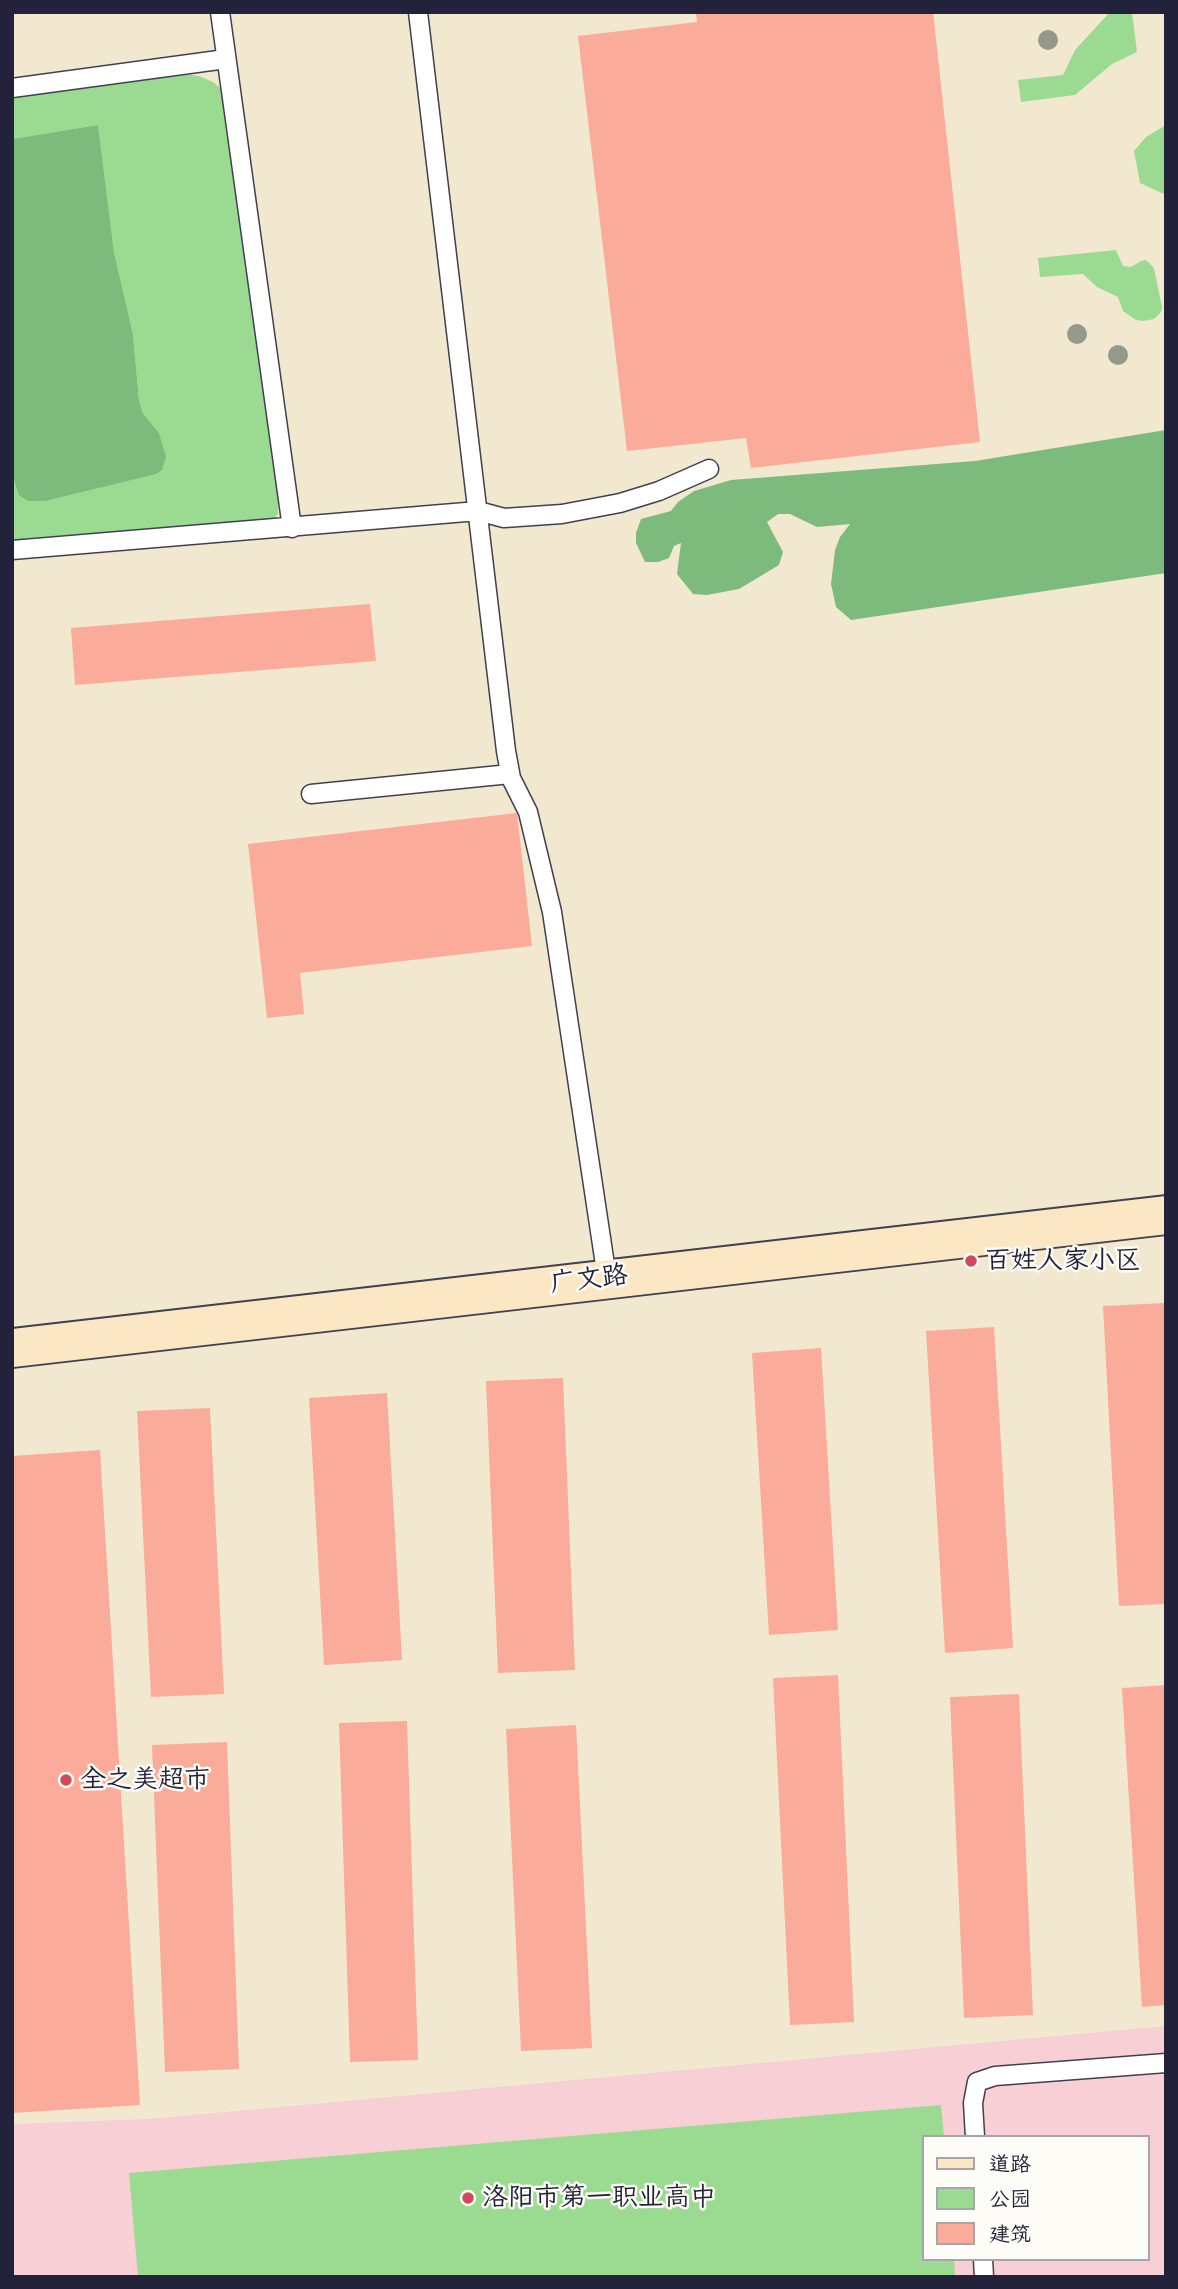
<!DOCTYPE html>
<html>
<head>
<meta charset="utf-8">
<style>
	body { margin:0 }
	#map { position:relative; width:1178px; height:2289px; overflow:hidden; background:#f2e8cf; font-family:"Shantell Sans","LXGW WenKai TC",sans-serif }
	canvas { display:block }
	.frame { position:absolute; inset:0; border:14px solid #22223b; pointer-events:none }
	.legend { position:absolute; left:922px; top:2135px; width:228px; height:126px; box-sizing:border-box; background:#fdfcf7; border:2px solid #a5a5ac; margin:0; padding:9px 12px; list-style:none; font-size:21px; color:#22223b }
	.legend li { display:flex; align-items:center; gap:14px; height:35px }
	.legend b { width:35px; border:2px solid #a5a5ac }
</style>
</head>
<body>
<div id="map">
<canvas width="1178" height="2289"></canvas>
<div class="frame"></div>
<ul class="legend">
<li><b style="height:9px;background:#fbe7c3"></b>道路</li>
<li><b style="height:19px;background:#9bdb91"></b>公园</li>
<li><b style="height:19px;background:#fbab99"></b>建筑</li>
</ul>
</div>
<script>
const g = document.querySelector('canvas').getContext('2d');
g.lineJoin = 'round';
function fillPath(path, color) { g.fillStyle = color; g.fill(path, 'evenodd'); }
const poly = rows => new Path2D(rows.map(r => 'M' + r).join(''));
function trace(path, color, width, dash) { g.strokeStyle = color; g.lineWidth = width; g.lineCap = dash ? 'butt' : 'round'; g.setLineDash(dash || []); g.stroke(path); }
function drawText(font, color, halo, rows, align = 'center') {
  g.font = font + ' "Shantell Sans","LXGW WenKai TC",sans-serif'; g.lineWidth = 5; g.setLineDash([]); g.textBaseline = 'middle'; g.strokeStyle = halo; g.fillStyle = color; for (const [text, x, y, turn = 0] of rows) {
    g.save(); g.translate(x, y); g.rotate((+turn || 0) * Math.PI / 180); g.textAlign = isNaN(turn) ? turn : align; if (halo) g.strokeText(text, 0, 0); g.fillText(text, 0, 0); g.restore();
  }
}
fillPath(poly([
	[1166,2026,1166,2277,12,2277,12,2124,149,2119],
	[924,2137,1148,2137,1148,2259,924,2259]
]), '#f7cfd4');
fillPath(poly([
	[1110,12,1132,12,1137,52,1112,64,1075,95,1021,102,1018,80,1063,75,1075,50],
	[184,74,199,76,213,82,224,91,278,495,278,514,271,522,12,543,12,474,13,482,159,433,141,411,139,400,133,334,114,252,98,125,12,139,12,95],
	[1166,125,1166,195,1140,183,1134,151,1146,137],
	[1116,250,1123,266,1131,267,1141,261,1146,260,1154,268,1162,307,1161,312,1154,319,1143,321,1136,320,1123,311,1118,297,1097,287,1083,274,1040,277,1038,258],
	[941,2105,944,2137,924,2137,924,2259,954,2259,955,2277,138,2277,129,2173]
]), '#9bdb91');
fillPath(poly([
	[98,125,114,252,133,334,139,400,142,412,159,433,166,457,162,470,156,474,45,501,28,501,19,495,12,474,12,139],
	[1166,430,1166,573,851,620,836,607,831,584,835,550,840,537,850,524,817,527,790,514,778,514,767,522,783,552,779,565,739,589,707,595,693,594,677,574,681,543,674,546,669,558,658,562,645,562,636,543,636,533,641,519,671,511,678,502,694,491,731,480,975,461]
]), '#7cbb7b');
fillPath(poly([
	[696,12,933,12,980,442,751,468,746,438,627,451,578,36,697,22],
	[370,604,376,661,75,685,71,628],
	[517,813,532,946,300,973,304,1014,267,1018,248,844],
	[1166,1303,1166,1604,1119,1606,1103,1306],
	[994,1327,1013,1648,945,1653,926,1331],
	[821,1348,838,1630,769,1635,752,1353],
	[563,1378,575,1670,498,1673,486,1381],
	[387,1393,402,1660,324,1665,309,1398],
	[210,1408,224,1694,151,1697,137,1411],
	[100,1450,140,2105,12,2113,12,1456],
	[838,1675,854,2022,790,2025,773,1678],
	[1166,1685,1166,2005,1142,2007,1122,1688],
	[1019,1694,1033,2015,964,2018,950,1697],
	[407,1721,418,2060,350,2062,339,1723],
	[576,1725,592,2048,521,2051,506,1729],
	[227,1742,239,2069,165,2072,152,1745]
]), '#fbab99');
const lane = poly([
	[220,12,292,528],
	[418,12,506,751,511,778,528,812,552,912,607,1278],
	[12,88,226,59],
	[12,550,478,511,504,518,562,514,620,503,659,491,709,469],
	[311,794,510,774],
	[975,2137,973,2103,977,2082,995,2076,1166,2063],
	[983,2259,984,2277]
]);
const secondary = poly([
	[12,1348,1166,1215]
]);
trace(lane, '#414051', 21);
trace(secondary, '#414051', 42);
trace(lane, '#fff', 18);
trace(secondary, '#fbe7c3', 38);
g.fillStyle = '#939a8c';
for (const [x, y] of [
	[1048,40],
	[1077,334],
	[1118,355]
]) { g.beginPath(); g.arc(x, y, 10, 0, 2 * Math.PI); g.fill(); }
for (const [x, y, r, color] of [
	[971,1261,7,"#d1495b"],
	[66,1780,7,"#d1495b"],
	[468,2198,7,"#d1495b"]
]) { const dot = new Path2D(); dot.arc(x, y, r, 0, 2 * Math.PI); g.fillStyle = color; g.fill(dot); trace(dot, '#fdfcf7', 2.5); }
drawText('26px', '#22223b', '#fdfcf7', [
	["百姓人家小区",985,1261],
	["全之美超市",80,1780],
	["洛阳市第一职业高中",482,2198]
], 'left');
drawText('26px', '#22223b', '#fdfcf7', [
	["广文路",589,1280,-7]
]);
</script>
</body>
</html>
